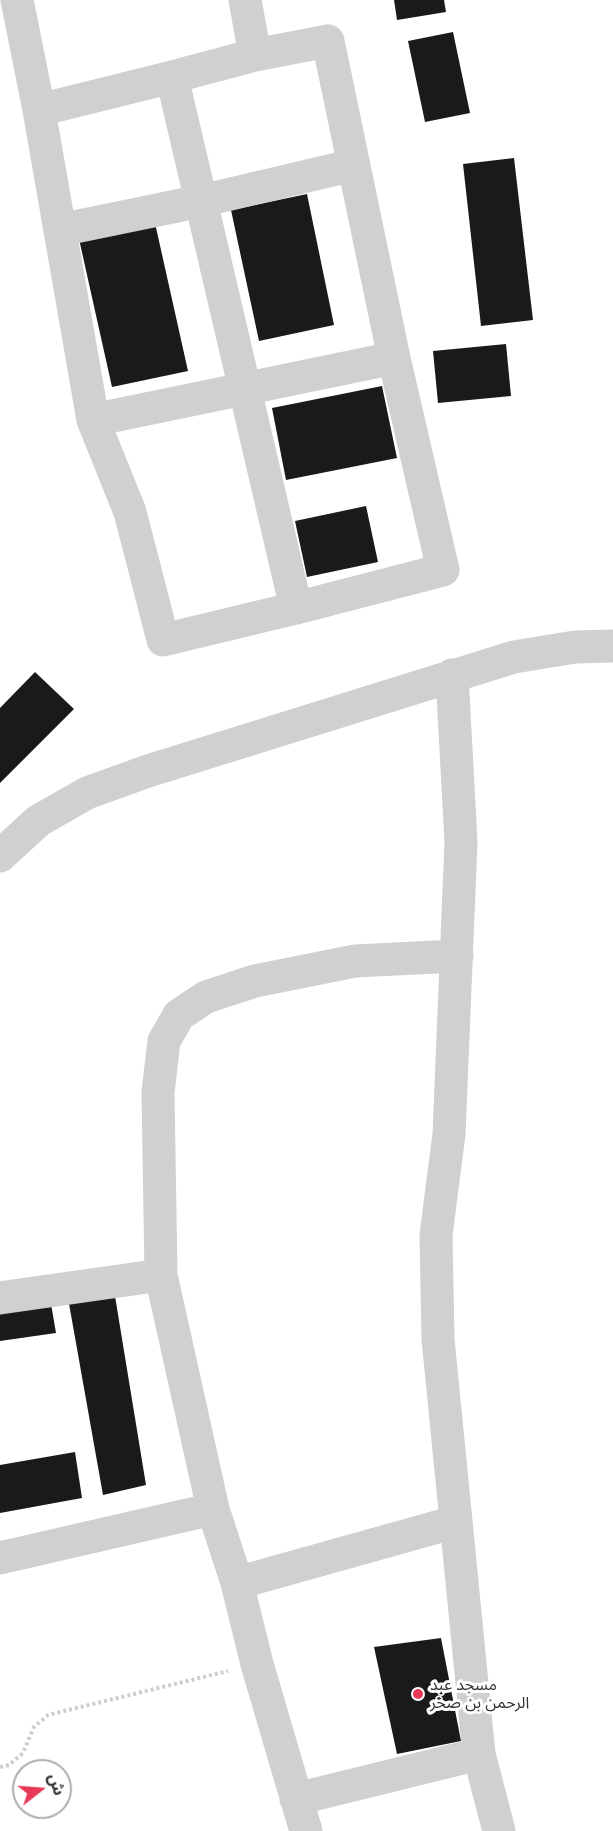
<!DOCTYPE html>
<html>
<head>
<meta charset="utf-8">
<style>
	body { margin:0 }
	#map { position:relative; width:613px; height:1831px; overflow:hidden; background:#fff; font-family:"Noto Sans","Noto Sans Arabic",sans-serif }
	canvas { display:block }
	.north { position:absolute; left:12px; top:1759px; width:60px; height:60px; box-sizing:border-box; background:#fff; border:2px solid #adadad; border-radius:50%; rotate:73deg; font-size:16px; font-weight:700; line-height:24px; text-align:center; color:#333 }
	.north::after { content:''; display:block; margin:auto; width:21px; height:27px; background:#e73858; clip-path:polygon(50% 0,100% 100%,50% 72%,0 100%) }
</style>
</head>
<body>
<div id="map">
<canvas width="613" height="1831"></canvas>
<div class="north">ش</div>
</div>
<script>
const g = document.querySelector('canvas').getContext('2d');
g.lineJoin = 'round';
function fillPath(path, color) { g.fillStyle = color; g.fill(path, 'evenodd'); }
const poly = rows => new Path2D(rows.map(r => 'M' + r).join(''));
function trace(path, color, width, dash) { g.strokeStyle = color; g.lineWidth = width; g.lineCap = dash ? 'butt' : 'round'; g.setLineDash(dash || []); g.stroke(path); }
function drawText(font, color, halo, rows, align = 'center') {
  g.font = font + ' "Noto Sans","Noto Sans Arabic",sans-serif'; g.lineWidth = 6; g.setLineDash([]); g.textBaseline = 'middle'; g.strokeStyle = halo; g.fillStyle = color; for (const [text, x, y, turn = 0] of rows) {
    g.save(); g.translate(x, y); g.rotate((+turn || 0) * Math.PI / 180); g.textAlign = isNaN(turn) ? turn : align; if (halo) g.strokeText(text, 0, 0); g.fillText(text, 0, 0); g.restore();
  }
}
fillPath(poly([
	[394,0,444,0,446,12,397,20],
	[453,32,470,113,425,122,408,41],
	[514,158,533,320,481,326,463,164],
	[307,194,334,325,259,341,231,210],
	[155,223,188,371,112,387,79,239],
	[506,344,511,396,438,403,433,351],
	[382,386,397,458,286,480,272,408],
	[366,506,378,562,307,577,295,521],
	[35,672,74,709,0,783,0,708],
	[114,1290,146,1485,103,1495,68,1298],
	[50,1298,56,1333,0,1341,0,1307],
	[75,1452,82,1498,0,1513,0,1465],
	[441,1638,461,1741,397,1754,374,1647]
]), '#1a1a1a');
trace(poly([
	[0,1767,9,1765,23,1753,34,1727,48,1715,228,1671]
]), '#cdcdcd', 4, [3, 3]);
trace(poly([
	[17,0,39,110,172,77],
	[245,0,255,55],
	[328,41,394,358,443,570,296,608,172,77,255,55,328,41],
	[39,110,93,420,394,358],
	[60,230,201,201,354,165],
	[93,420,130,512,163,640,296,608],
	[452,675,461,842,449,1134,436,1235,438,1339,479,1754,499,1831],
	[0,856,38,821,87,793,148,771,514,657,575,647,613,646],
	[161,1275,158,1092,164,1041,179,1015,206,997,255,981,355,961,457,956],
	[0,1298,161,1275,213,1509,237,1583,257,1664,306,1831],
	[0,1558,213,1509],
	[237,1583,455,1522],
	[296,1799,479,1754]
]), '#d0d0d0', 33);
for (const [x, y, r, color] of [
	[418,1694,6,"#e73858"]
]) { const dot = new Path2D(); dot.arc(x, y, r, 0, 2 * Math.PI); g.fillStyle = color; g.fill(dot); trace(dot, '#fff', 2); }
drawText('16px', '#333', '#fff', [
	["مسجد عبد",430,1685],
	["الرحمن بن صخر",430,1703]
], 'left');
</script>
</body>
</html>
